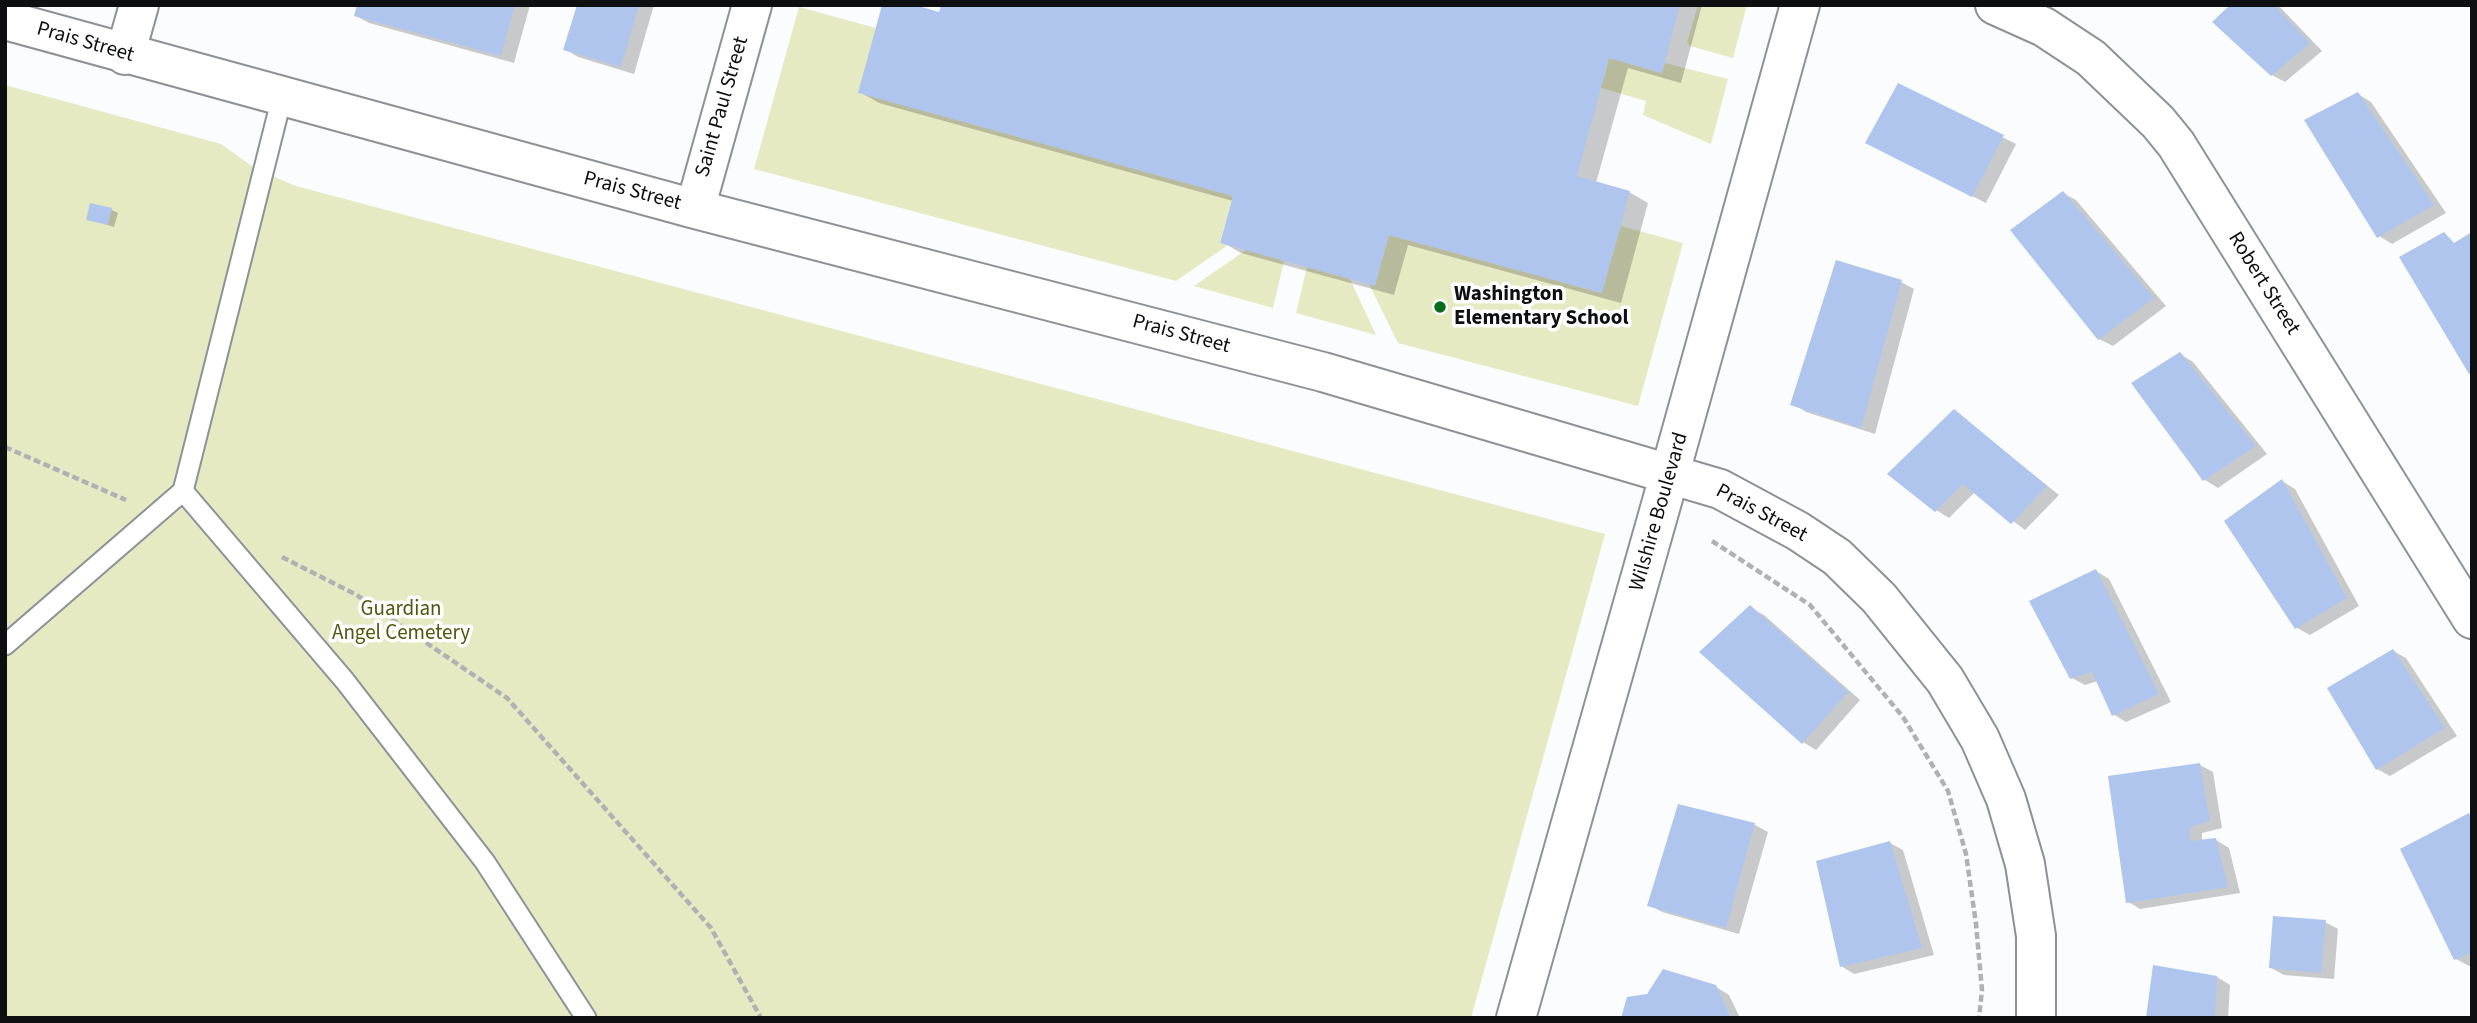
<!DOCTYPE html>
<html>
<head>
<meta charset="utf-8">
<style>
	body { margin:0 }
	#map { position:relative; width:2477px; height:1023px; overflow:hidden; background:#fafcfe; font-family:"Source Sans 3",sans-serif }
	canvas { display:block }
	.frame { position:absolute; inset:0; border:7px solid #0e0f11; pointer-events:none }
</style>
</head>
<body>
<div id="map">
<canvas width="2477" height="1023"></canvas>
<div class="frame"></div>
</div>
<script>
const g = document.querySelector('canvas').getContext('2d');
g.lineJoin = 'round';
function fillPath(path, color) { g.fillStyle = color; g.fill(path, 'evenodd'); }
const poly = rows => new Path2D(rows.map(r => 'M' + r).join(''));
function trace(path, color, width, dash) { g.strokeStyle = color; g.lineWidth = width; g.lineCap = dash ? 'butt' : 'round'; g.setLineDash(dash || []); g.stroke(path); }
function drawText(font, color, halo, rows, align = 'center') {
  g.font = font + ' "Source Sans 3",sans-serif'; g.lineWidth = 7; g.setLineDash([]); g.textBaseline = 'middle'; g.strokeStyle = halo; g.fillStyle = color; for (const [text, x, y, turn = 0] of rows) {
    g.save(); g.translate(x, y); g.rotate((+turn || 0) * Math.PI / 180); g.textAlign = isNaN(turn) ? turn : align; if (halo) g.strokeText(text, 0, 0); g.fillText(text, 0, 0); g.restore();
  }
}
fillPath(poly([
	[1698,5,1747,5,1733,58,1690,46,1687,43],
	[799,7,876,28,859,93,1233,196,1220,242,1228,245,1176,281,754,169],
	[1609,58,1661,73,1665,63,1728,79,1711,144,1643,115,1646,101,1601,88],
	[5,85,221,144,256,169,296,186,1605,534,1471,1018,5,1018],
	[1621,226,1683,243,1638,406,1398,343,1369,284,1375,285,1389,235,1601,293],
	[1246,250,1284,261,1273,308,1194,286],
	[1307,267,1350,279,1376,335,1296,313]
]), '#e5eac3');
fillPath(poly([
	[359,5,530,5,514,63,369,23,356,16],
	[579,5,654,5,634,74,578,57,565,49],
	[943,5,1702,5,1681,83,1628,68,1596,183,1629,192,1648,203,1621,303,1408,245,1394,295,1241,253,1222,242,1233,201,879,103,860,92,940,14],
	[2232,5,2278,5,2322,51,2285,82,2272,75],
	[1899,86,2016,144,1986,203,1880,150],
	[2358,94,2371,102,2446,213,2392,244,2379,236],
	[2063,193,2076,200,2166,306,2113,346,2099,339],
	[112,210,118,213,114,227,88,219],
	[1901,282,1914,289,1875,434,1806,412,1793,404],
	[2180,354,2193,362,2267,454,2218,488,2205,480,2133,384],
	[1954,411,2059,495,2025,530,1975,492,1949,518,1936,510],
	[2282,481,2295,489,2359,606,2310,635,2297,628],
	[2096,571,2109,579,2171,702,2126,722,2113,714,2098,681,2085,685,2072,678],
	[1750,608,1764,615,1860,700,1816,750,1803,742,1702,652],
	[2393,651,2406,658,2457,736,2390,776,2377,769],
	[2200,765,2213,772,2222,828,2202,833,2202,841,2216,840,2229,848,2240,893,2140,909,2127,901],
	[1679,806,1755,825,1768,832,1739,934,1662,912,1649,905],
	[2469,815,2472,817,2472,965,2469,966,2456,959],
	[1890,843,1903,850,1934,955,1854,974,1841,966],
	[2325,922,2338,929,2334,979,2284,975,2271,968],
	[2217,977,2230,985,2228,1018,2148,1018],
	[1716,987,1729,995,1740,1018,1622,1018]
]), '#0003');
fillPath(poly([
	[357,5,515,5,501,56,354,16],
	[577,5,639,5,621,67,563,50],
	[882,5,915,5,939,12,941,5,1680,5,1662,73,1609,58,1577,176,1630,191,1602,293,1389,235,1375,286,1220,243,1233,196,858,93],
	[2230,5,2274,5,2310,43,2271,76,2212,22],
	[1898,83,2004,135,1972,197,1865,143],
	[2358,92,2434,205,2377,238,2304,120],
	[2063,191,2154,298,2098,340,2010,230],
	[90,203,112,208,108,225,86,220],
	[2444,232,2454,243,2472,232,2472,372,2469,374,2399,257],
	[1836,260,1902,280,1861,428,1790,405],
	[2180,352,2256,446,2203,481,2131,383],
	[1954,409,2047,486,2011,524,1963,484,1935,512,1887,474],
	[2282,479,2347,598,2295,629,2224,521],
	[2096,569,2159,694,2112,716,2092,672,2070,679,2029,601],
	[1750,605,1848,692,1802,744,1699,652],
	[2393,649,2445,728,2376,770,2327,688],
	[2200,763,2210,821,2190,827,2190,841,2216,838,2228,887,2126,903,2108,776],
	[1678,804,1755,823,1726,928,1647,906],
	[2469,813,2472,821,2472,952,2454,960,2400,849],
	[1890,841,1922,948,1840,967,1816,861],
	[2273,916,2326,920,2321,973,2269,968],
	[2153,965,2217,976,2215,1018,2146,1018],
	[1663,969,1716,985,1731,1018,1621,1018,1627,997,1647,994]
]), '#afc5ed');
const service = poly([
	[282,97,183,491,345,681,485,862,586,1018],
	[5,645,183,491]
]);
const minor = poly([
	[1995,5,2044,27,2091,58,2158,122,2176,144,2472,619],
	[5,20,695,209,1323,372,1720,489,1798,531,1837,557,1879,598,1945,680,1980,739,2006,799,2025,864,2036,936,2036,1018],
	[125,55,139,5],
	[695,209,752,5],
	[1670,473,1800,5]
]);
const tertiary = poly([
	[1516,1018,1670,473]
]);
trace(service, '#8e9298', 23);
trace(minor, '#8e9298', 42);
trace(tertiary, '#8e9298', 42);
trace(poly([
	[5,447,126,500],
	[1712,541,1810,605,1903,717,1948,791,1966,854,1976,924,1982,990,1979,1018],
	[282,557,355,594,507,698,711,928,761,1018]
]), '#afb1b3', 4.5, [7, 3.5]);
trace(service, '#fff', 19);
trace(minor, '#fff', 38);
trace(tertiary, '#fff', 38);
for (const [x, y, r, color] of [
	[1440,307,7,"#096d1b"]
]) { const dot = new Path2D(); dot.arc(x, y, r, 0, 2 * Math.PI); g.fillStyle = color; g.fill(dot); trace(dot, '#fff', 2.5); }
drawText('21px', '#0e0f11', '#fff', [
	["Prais Street",85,43,16],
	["Saint Paul Street",723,107,-74],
	["Prais Street",632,192,15],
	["Robert Street",2263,284,58],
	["Prais Street",1181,335,15],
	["Wilshire Boulevard",1660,512,-74],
	["Prais Street",1761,514,28]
]);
drawText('bold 21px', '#0e0f11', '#fff', [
	["Washington",1454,295],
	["Elementary School",1454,319]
], 'left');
drawText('21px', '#53570d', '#fff', [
	["Guardian",401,610],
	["Angel Cemetery",401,634]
]);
</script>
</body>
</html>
